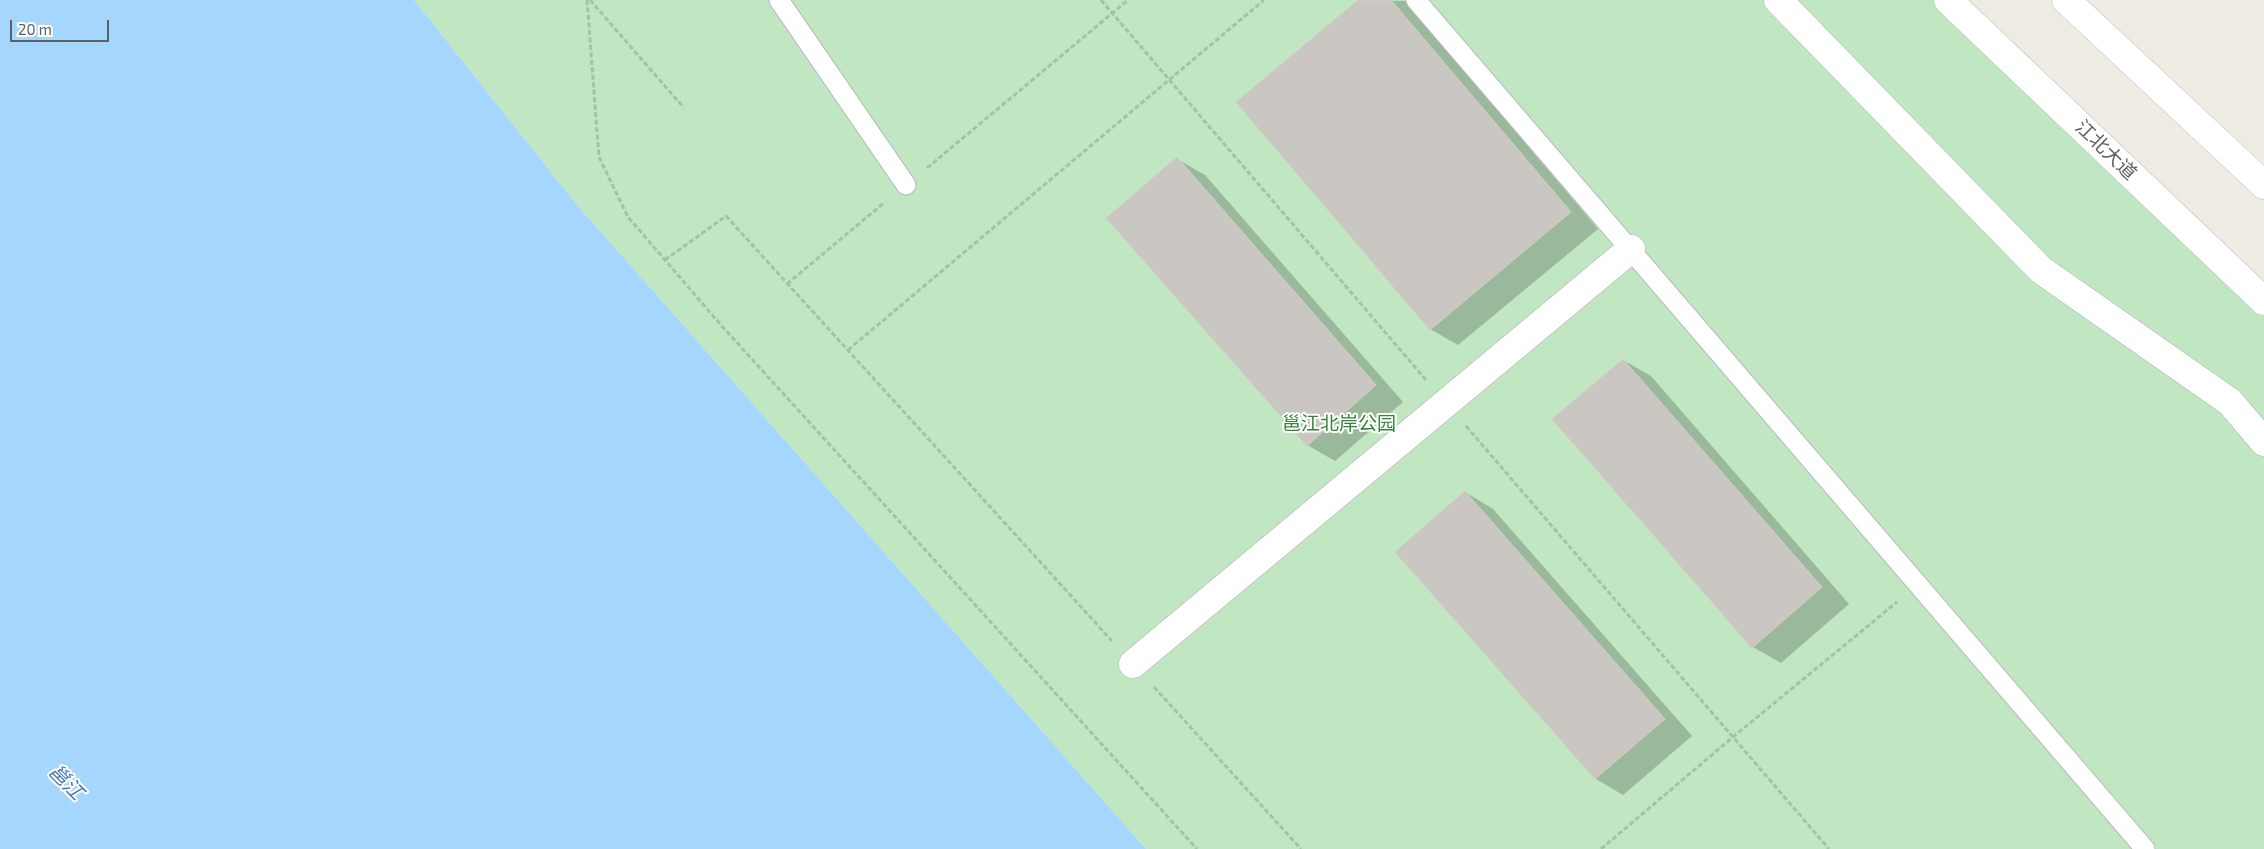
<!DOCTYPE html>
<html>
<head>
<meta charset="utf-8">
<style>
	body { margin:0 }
	#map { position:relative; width:2264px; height:849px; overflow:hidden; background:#efece4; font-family:"Exo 2",sans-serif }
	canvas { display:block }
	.scale { position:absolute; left:10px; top:20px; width:99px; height:22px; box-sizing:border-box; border:2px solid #5c6065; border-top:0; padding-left:6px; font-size:15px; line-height:18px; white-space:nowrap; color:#5c6065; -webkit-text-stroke:4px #fff; paint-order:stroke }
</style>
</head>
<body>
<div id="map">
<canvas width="2264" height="849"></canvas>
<div class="scale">20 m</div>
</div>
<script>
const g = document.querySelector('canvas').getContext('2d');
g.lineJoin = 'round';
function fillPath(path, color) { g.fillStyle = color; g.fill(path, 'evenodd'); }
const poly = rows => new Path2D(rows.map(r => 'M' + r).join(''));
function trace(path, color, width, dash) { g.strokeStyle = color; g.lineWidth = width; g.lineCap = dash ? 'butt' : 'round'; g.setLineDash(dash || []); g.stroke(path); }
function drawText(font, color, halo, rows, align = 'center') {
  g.font = font + ' "Exo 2","Noto Sans SC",sans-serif'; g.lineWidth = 4; g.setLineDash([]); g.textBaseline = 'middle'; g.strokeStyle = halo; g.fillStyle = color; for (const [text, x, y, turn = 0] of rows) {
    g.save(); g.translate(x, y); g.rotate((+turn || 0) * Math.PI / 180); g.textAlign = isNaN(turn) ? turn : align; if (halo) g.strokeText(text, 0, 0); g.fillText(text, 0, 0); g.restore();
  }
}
fillPath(poly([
	[414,0,1948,0,2264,301,2264,849,1146,849,577,205]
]), '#c1e6c2');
fillPath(poly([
	[0,0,414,0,577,205,1146,849,0,849]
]), '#a5d6fe');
fillPath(poly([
	[1360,0,1405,1,1598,229,1458,345,1430,329],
	[1177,159,1205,175,1403,402,1335,461,1307,445],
	[1623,360,1651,376,1849,604,1781,663,1753,647],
	[1465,492,1493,509,1692,736,1623,795,1596,779,1396,552]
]), '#0003');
const building = poly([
	[1358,0,1391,0,1571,212,1430,330,1236,102,1358,0],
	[1177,157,1376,385,1307,446,1106,218,1177,157],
	[1623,359,1822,587,1752,648,1552,419,1623,359],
	[1465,491,1665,719,1595,779,1395,552,1465,491]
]);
fillPath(building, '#cac7c2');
trace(building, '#d3cec3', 1);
const service = poly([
	[779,0,906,185],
	[1416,0,2145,849]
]);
const pedestrian = poly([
	[1778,0,2041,270,2230,402,2264,442],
	[1133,664,1631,249]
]);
const secondary = poly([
	[1948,0,2264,301],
	[2066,0,2264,185]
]);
trace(service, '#b5b7bb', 21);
trace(pedestrian, '#b5b7bb', 29);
trace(secondary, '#b6b9be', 29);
trace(poly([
	[587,0,599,157,628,217,720,324,1197,849],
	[590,0,684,108],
	[1101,0,1426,380],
	[927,168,1128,0],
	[665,260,726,216,1112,641],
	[787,284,885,202],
	[848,350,1264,0],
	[1466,426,1829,849],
	[1154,687,1301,849],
	[1601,849,1733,737,1897,602]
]), '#9bc6a8', 3, [5, 2.5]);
trace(service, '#fff', 19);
trace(pedestrian, '#fff', 28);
trace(secondary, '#fff', 28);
drawText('19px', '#5c6065', '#fff', [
	["江北大道",2106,150,44]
]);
drawText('19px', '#36823b', '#fff', [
	["邕江北岸公园",1339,424]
]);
drawText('italic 20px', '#4276af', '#fff', [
	["邕江",66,782,45]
]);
</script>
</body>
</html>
